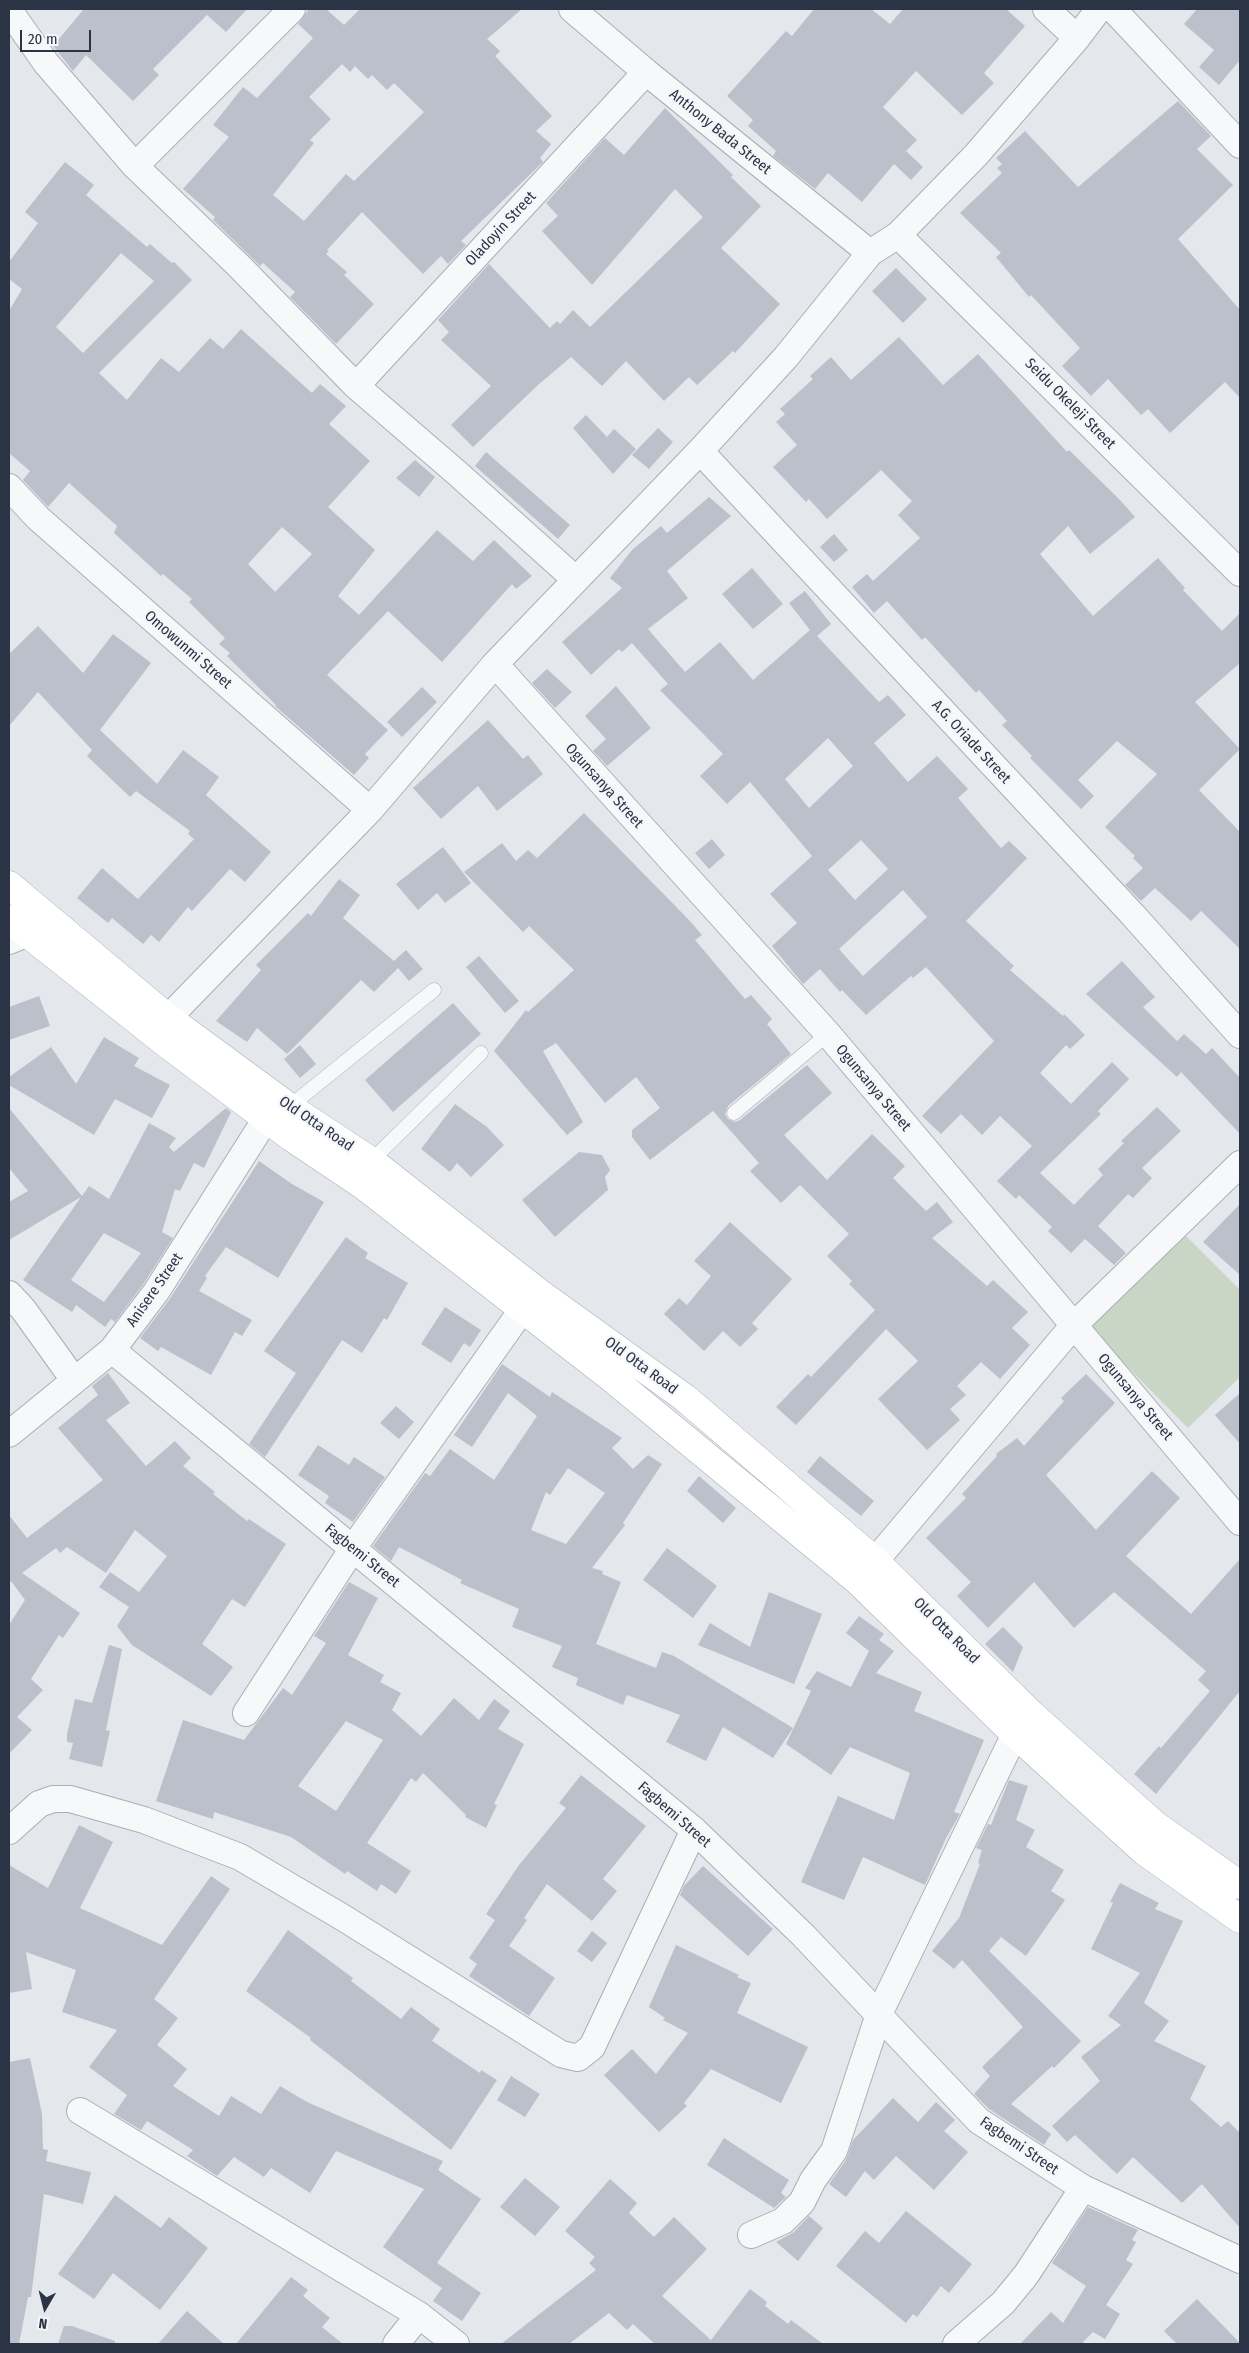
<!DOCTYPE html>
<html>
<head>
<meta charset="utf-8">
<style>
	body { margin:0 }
	#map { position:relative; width:1249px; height:2353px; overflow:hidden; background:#e4e7ec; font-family:"Fira Sans Condensed",sans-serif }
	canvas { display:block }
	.frame { position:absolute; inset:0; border:10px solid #2b3445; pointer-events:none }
	.north { position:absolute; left:20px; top:2283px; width:50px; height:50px; -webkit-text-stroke:4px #f4f6f9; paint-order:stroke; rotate:188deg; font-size:14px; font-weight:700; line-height:20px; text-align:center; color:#2b3445 }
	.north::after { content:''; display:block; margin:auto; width:18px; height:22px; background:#2b3445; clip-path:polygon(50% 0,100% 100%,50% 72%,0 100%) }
	.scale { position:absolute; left:20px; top:30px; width:71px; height:22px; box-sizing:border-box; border:2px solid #2b3445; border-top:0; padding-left:6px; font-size:15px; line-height:18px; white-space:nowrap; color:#2b3445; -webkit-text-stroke:4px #f4f6f9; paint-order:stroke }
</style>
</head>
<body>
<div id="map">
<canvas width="1249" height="2353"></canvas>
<div class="frame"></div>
<div class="north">N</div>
<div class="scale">20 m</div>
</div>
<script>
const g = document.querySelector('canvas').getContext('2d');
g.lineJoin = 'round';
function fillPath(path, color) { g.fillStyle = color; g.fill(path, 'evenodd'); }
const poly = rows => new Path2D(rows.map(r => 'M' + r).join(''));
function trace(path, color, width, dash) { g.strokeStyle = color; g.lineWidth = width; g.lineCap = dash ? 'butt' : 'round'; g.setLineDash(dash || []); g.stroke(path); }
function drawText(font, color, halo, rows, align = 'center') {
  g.font = font + ' "Fira Sans Condensed",sans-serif'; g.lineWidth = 4.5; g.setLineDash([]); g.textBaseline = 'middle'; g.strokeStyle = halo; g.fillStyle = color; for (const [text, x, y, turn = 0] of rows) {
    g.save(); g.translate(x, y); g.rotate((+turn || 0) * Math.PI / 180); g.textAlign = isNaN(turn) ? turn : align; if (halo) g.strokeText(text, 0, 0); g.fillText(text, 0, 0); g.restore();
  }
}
fillPath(poly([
	[1182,1232,1240,1290,1240,1377,1188,1428,1086,1325]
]), '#c9d6c5');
fillPath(poly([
	[84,9,247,9,226,32,207,15,153,69,159,75,133,101,86,55,73,71,53,46],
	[309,9,326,9,344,25,360,9,522,9,487,39,500,51,495,56,552,116,536,131,551,144,540,158,543,162,461,241,466,245,448,264,441,256,423,274,362,212,327,250,329,251,326,254,347,272,344,275,374,304,336,344,290,297,295,292,263,263,260,266,213,220,215,217,183,189,229,137,213,125,243,87,257,98,313,38,298,24],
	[342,64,350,72,355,66,368,79,372,75,387,90,394,83,424,112,354,181,346,174,304,221,273,195,314,143,310,140,331,119,309,97],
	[814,9,871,9,890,24,903,9,1006,9,1025,26,984,73,994,83,962,115,916,71,883,107,917,140,906,151,923,167,911,180,894,164,862,202,828,173,815,189,773,156,776,151,748,126,753,120,727,96,786,31,792,36],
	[1197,9,1240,9,1240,60,1219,85,1199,67,1214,50,1184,24],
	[1178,101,1211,136,1197,149,1233,185,1178,239,1240,310,1240,398,1225,382,1170,433,1148,409,1141,415,1108,379,1091,396,1062,366,1080,348,1031,295,1029,297,996,257,1001,253,960,213,1002,173,997,168,1002,164,996,158,1025,131,1078,187],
	[665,108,733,175,731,177,761,206,721,248,780,304,735,353,733,351,697,385,689,377,664,401,626,361,602,386,571,357,538,385,473,447,451,425,491,386,441,340,449,332,438,320,489,264,550,328,557,321,560,324,573,310,590,327,703,217,675,189,592,285,542,231,558,216,546,203,605,138,624,155],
	[65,162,94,185,86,195,147,247,150,244,172,263,174,262,192,280,99,373,127,400,161,358,179,372,210,338,223,349,241,329,312,393,320,384,346,406,329,424,370,461,328,507,375,550,338,596,359,615,437,530,473,561,494,540,532,576,516,589,512,584,442,662,388,611,327,675,388,730,365,754,369,758,354,775,275,706,276,705,227,656,230,653,219,644,225,638,189,602,192,599,163,574,161,576,114,533,117,526,69,483,48,507,23,480,30,471,9,453,9,311,22,289,9,279,9,262,38,223,25,212],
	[121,253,154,281,83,353,56,327],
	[282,527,312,554,275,592,248,564],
	[896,268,927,299,903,323,872,291],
	[899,337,943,385,978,354,1067,452,1069,450,1120,500,1135,517,1090,554,1068,526,1040,554,1093,616,1158,558,1185,588,1183,590,1222,631,1240,613,1240,663,1195,702,1240,749,1199,790,1240,832,1240,949,1201,911,1191,921,1155,888,1141,901,1125,885,1143,868,1133,858,1135,856,1105,827,1157,774,1117,741,1078,780,1094,796,1081,809,1030,758,1032,756,1002,725,1007,721,979,690,976,693,925,637,922,640,887,601,874,613,852,587,867,574,873,581,920,538,898,515,912,501,881,470,827,519,809,499,806,502,773,467,797,445,776,422,785,414,780,409,813,379,810,376,831,357,851,380],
	[586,415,607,437,614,429,636,449,613,474,573,428],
	[658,428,673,442,649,469,632,455],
	[486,452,570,525,558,539,475,466],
	[415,460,435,477,419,497,396,478],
	[709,497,731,516,667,571,688,598,648,629,685,672,720,642,753,680,810,630,789,603,805,591,831,624,817,636,879,702,888,695,906,715,874,743,908,782,937,756,968,789,958,798,1001,848,1009,841,1027,858,966,921,1014,966,1010,970,1063,1016,1064,1014,1085,1035,1070,1049,1066,1045,1040,1073,1071,1104,1112,1062,1129,1079,1098,1111,1101,1114,1040,1173,1074,1205,1103,1175,1098,1169,1124,1143,1121,1141,1157,1107,1181,1131,1142,1168,1152,1178,1133,1198,1128,1194,1098,1226,1126,1253,1114,1265,1085,1239,1071,1253,1048,1231,1052,1227,1019,1195,1016,1199,997,1181,1032,1146,1000,1116,982,1135,961,1114,941,1134,922,1116,994,1041,926,967,913,978,911,976,866,1015,842,990,840,992,820,969,803,984,772,946,797,923,770,894,812,856,750,782,727,804,700,776,723,754,660,690,668,684,632,643,622,652,619,649,591,675,562,642,622,588,610,578,632,550,661,526,667,533],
	[828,738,853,766,809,808,785,779],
	[861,840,888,869,855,900,828,870],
	[903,890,927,917,863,976,839,949],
	[834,534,848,550,834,562,820,547],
	[752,568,783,604,753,629,722,594],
	[38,626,83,673,113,634,151,663,100,730,157,784,183,750,219,777,206,795,271,852,245,882,230,869,192,911,188,907,159,942,151,935,143,944,112,918,108,923,77,898,102,868,138,899,194,839,188,834,190,831,136,791,130,797,87,756,92,750,38,692,9,726,9,654],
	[547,669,572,692,555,708,532,683],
	[616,686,651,728,607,766,593,751,606,739,585,716],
	[422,687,437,702,402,737,387,722],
	[488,720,523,759,528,755,543,774,497,811,478,786,441,819,413,788],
	[584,813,689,920,702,935,695,940,745,999,751,995,772,1019,767,1024,791,1054,728,1106,725,1114,728,1119,735,1122,740,1120,807,1065,832,1093,784,1135,827,1180,872,1134,905,1166,893,1178,926,1211,937,1202,953,1222,932,1238,987,1286,993,1280,1028,1312,1012,1328,1030,1345,1000,1379,981,1362,957,1386,966,1395,950,1409,960,1420,927,1450,878,1399,918,1361,886,1329,796,1425,776,1407,808,1374,811,1377,875,1310,849,1284,852,1281,827,1256,849,1234,800,1185,781,1203,750,1171,759,1163,713,1111,650,1160,632,1137,632,1130,660,1108,636,1077,605,1103,556,1043,543,1051,583,1122,567,1135,494,1051,526,1010,528,1012,574,970,529,926,523,932,464,872,502,843,516,861,528,850,537,858],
	[712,839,725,855,709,869,695,853],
	[443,847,471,883,445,903,437,893,418,910,396,884],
	[339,879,360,895,343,918,394,961,406,950,423,969,409,981,398,968,374,992,361,980,287,1054,257,1028,247,1042,216,1021,261,970,256,965,308,913,311,916],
	[479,956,519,1001,505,1013,466,967],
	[1122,961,1155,997,1143,1007,1177,1041,1184,1034,1206,1054,1212,1048,1240,1078,1240,1134,1181,1072,1177,1077,1086,994],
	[39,996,50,1026,9,1040,9,1007],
	[453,1003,481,1034,393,1112,365,1080],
	[104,1037,139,1058,134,1066,170,1085,152,1118,115,1099,94,1135,9,1085,9,1077,51,1047,76,1084],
	[300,1045,316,1064,300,1078,284,1059],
	[455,1104,487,1127,504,1145,471,1177,457,1163,450,1172,421,1149],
	[9,1108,82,1196,89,1186,109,1199,149,1123,176,1138,169,1147,174,1152,226,1108,231,1112,204,1168,194,1163,180,1191,175,1189,162,1232,173,1238,144,1283,115,1322,111,1319,105,1327,76,1305,72,1312,23,1280,81,1197,9,1240,9,1202,28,1191,9,1168],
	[104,1233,141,1253,104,1302,71,1280],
	[579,1152,602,1155,610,1170,605,1177,608,1190,555,1237,522,1200],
	[259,1161,292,1184,324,1202,278,1278,226,1247,205,1276,207,1278,199,1291,252,1320,242,1336,235,1332,211,1375,161,1347,158,1351,140,1338,169,1300],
	[1240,1204,1240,1275,1203,1242],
	[730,1222,792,1279,752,1323,758,1329,740,1347,723,1331,704,1351,664,1314,679,1298,687,1305,711,1276,694,1261],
	[346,1237,368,1253,365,1258,408,1283,387,1320,384,1318,362,1353,342,1340,265,1457,249,1444,296,1373,264,1351],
	[445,1307,481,1330,470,1347,464,1343,451,1363,421,1344],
	[502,1364,550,1397,552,1392,622,1438,612,1448,633,1469,648,1455,662,1464,623,1523,625,1525,592,1568,603,1571,602,1574,621,1582,596,1644,656,1668,662,1652,674,1656,793,1728,773,1758,723,1727,706,1761,666,1742,680,1715,627,1695,623,1705,576,1685,578,1678,552,1667,562,1646,512,1627,519,1609,460,1583,462,1580,399,1547,391,1561,373,1546,425,1473,430,1476,450,1449,494,1480,537,1416,508,1393,472,1447,454,1435],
	[568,1468,605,1493,566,1544,531,1530,546,1492,550,1495],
	[108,1373,130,1403,106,1420,146,1466,175,1441,191,1458,183,1466,215,1492,213,1494,247,1521,249,1519,286,1544,245,1607,232,1599,202,1644,233,1667,211,1696,132,1645,117,1626,129,1607,99,1587,110,1572,139,1592,167,1556,135,1530,106,1573,67,1547,60,1553,56,1548,22,1573,80,1613,63,1638,59,1635,31,1679,43,1690,17,1717,32,1730,9,1754,9,1625,25,1600,11,1581,9,1583,9,1515,27,1538,103,1480,58,1428,98,1395,92,1386],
	[1086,1374,1115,1403,1046,1475,1096,1530,1152,1471,1180,1498,1126,1556,1191,1614,1240,1559,1240,1691,1156,1794,1134,1774,1159,1746,1161,1748,1210,1691,1198,1680,1206,1671,1114,1592,1074,1628,1034,1582,988,1628,957,1596,971,1582,926,1538,966,1498,962,1494,997,1456,996,1454,1017,1438,1024,1446,1064,1401,1061,1398],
	[1240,1393,1240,1444,1215,1415],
	[396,1406,414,1422,399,1439,380,1423],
	[318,1445,349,1465,354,1457,385,1477,353,1522,325,1503,329,1496,298,1475],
	[820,1456,874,1501,861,1516,807,1472],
	[699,1476,736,1508,723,1523,687,1491],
	[667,1548,717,1586,693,1618,643,1580],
	[349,1582,378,1598,348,1655,384,1675,380,1682,401,1693,392,1710,421,1736,454,1698,479,1720,494,1699,510,1711,498,1729,524,1744,494,1804,497,1805,486,1828,465,1817,466,1815,423,1773,416,1782,411,1778,367,1843,411,1871,396,1894,381,1884,377,1891,347,1871,345,1874,291,1837,214,1812,213,1819,156,1801,183,1720,244,1740,283,1688,292,1695,326,1643,314,1636],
	[346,1721,383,1740,336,1811,298,1786],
	[769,1592,822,1614,794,1684,698,1645,710,1623,750,1647],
	[859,1616,884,1634,879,1640,894,1651,876,1673,922,1692,914,1711,984,1740,954,1812,960,1814,946,1838,925,1885,863,1857,844,1900,801,1882,838,1796,894,1820,910,1773,850,1747,831,1775,786,1744,811,1691,805,1688,817,1671,851,1687,869,1651,846,1633],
	[1003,1627,1023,1647,1013,1672,985,1644],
	[109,1645,122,1649,106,1730,110,1731,102,1767,69,1759,73,1743,67,1742,67,1734,75,1699,92,1703],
	[581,1775,646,1826,603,1879,617,1891,592,1921,547,1884,524,1918,527,1920,509,1946,555,1978,529,2016,469,1976,477,1964,469,1958,495,1920,486,1914,519,1865,566,1808,559,1803],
	[1009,1780,1028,1786,1016,1820,1035,1830,1026,1847,1064,1870,1051,1891,1065,1900,1026,1956,1001,1937,989,1951,1081,2041,1054,2068,1052,2066,1011,2104,1051,2134,1044,2145,989,2109,974,2094,990,2076,982,2067,1023,2027,962,1960,954,1969,932,1951,959,1918,980,1864,978,1863,982,1850,976,1848,988,1824,991,1825],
	[79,1825,113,1842,80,1908,162,1945,211,1876,230,1889,154,1999,178,2018,157,2045,187,2069,173,2086,219,2116,231,2096,261,2114,280,2086,307,2102,443,2161,438,2170,481,2199,437,2263,481,2293,462,2321,433,2301,442,2288,383,2247,424,2189,336,2151,310,2193,271,2168,264,2177,234,2157,217,2176,187,2156,193,2150,147,2121,141,2130,114,2114,127,2095,89,2067,117,2030,62,2012,76,1970,26,1952,32,1989,9,1993,9,1865,48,1888],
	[703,1866,773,1929,748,1956,680,1895,684,1886],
	[1120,1883,1159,1903,1155,1909,1183,1921,1144,2003,1169,2021,1154,2041,1206,2066,1190,2099,1221,2127,1228,2121,1240,2133,1240,2228,1202,2184,1182,2203,1133,2157,1117,2174,1075,2135,1067,2142,1052,2126,1100,2081,1081,2057,1121,2025,1108,2016,1140,1973,1091,1949,1113,1903,1110,1902],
	[288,1930,353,1978,351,1981,401,2019,411,2007,440,2029,432,2041,480,2073,481,2070,497,2080,451,2150,310,2040,311,2038,246,1991],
	[592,1931,607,1943,592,1962,577,1951],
	[676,1945,739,1975,737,1977,751,1983,737,2013,808,2047,781,2103,711,2069,684,2103,687,2106,659,2132,604,2075,632,2049,656,2074,688,2033,663,2020,665,2018,649,2007],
	[30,2058,42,2114,43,2149,48,2150,46,2161,91,2172,83,2204,44,2194,31,2297,28,2297,19,2344,9,2344,9,2062],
	[511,2076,540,2094,525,2117,497,2100],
	[893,2098,918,2122,936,2102,955,2120,944,2131,968,2152,934,2190,896,2156,874,2180,865,2171,846,2197,829,2184,846,2160,853,2140],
	[724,2138,789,2180,781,2193,786,2197,774,2208,707,2165],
	[525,2178,560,2207,535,2236,500,2207],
	[610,2179,637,2203,629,2213,654,2237,674,2217,707,2249,662,2296,711,2340,750,2289,767,2302,765,2306,788,2324,791,2320,823,2344,655,2344,633,2324,627,2330,609,2313,569,2344,501,2344,596,2270,589,2263,595,2257,565,2231],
	[115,2195,161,2228,169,2217,208,2248,160,2310,113,2273,94,2299,58,2274],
	[1088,2207,1138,2230,1132,2240,1136,2242,1126,2260,1133,2264,1106,2305,1120,2314,1105,2339,1093,2332,1083,2342,1085,2344,1020,2344,1051,2312,1063,2323,1086,2286,1052,2263],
	[906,2211,972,2264,949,2293,941,2286,917,2317,913,2314,906,2323,836,2266,865,2231,879,2243],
	[809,2216,823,2228,798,2261,776,2242,794,2232],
	[291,2277,308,2290,303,2296,330,2318,322,2327,343,2344,236,2344],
	[1197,2299,1240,2343,1240,2344,1177,2344,1164,2331],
	[187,2311,224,2344,158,2344],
	[64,2326,72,2326,115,2341,115,2344,58,2344]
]), '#bbc0ca');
const lane = poly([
	[289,1107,434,990],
	[734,1113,828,1034],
	[371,1161,481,1053]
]);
const street = poly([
	[572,9,646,72,870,253],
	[1046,9,1077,38],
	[1113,9,1240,145],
	[9,10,46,63,135,166,239,266,356,386,457,473,575,579],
	[135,166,292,9],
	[898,235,1240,573],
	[356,386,646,72],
	[700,451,1133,915,1240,1035],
	[9,487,38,518,370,810],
	[495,664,828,1034,1240,1522],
	[9,941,26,934],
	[168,1018,370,810,495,664,700,451,786,357,870,253,898,235,976,155,1077,38,1099,9],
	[9,1294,23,1309,74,1380],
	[112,1350,694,1830,804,1936,979,2121,1083,2188,1240,2260],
	[9,1434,112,1350,156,1292,267,1117],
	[875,1561,1074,1325,1240,1164],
	[246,1713,353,1548,522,1310],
	[9,1831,39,1804,53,1799,70,1799,144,1820,240,1857,342,1917,561,2054,578,2058,592,2047,694,1830],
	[80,2111,419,2315,456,2344],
	[751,2235,783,2221,802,2202,813,2180,834,2151,879,2014,1015,1734],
	[396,2344,419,2315],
	[956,2344,1003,2303,1026,2275,1083,2188]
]);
const secondary = poly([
	[9,885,168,1018,289,1107,371,1161,538,1292,685,1398,875,1561,1031,1714,1155,1825,1240,1885],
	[9,919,167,1044,291,1137,364,1186,609,1376,858,1581,1015,1734,1144,1851,1240,1919]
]);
trace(lane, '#a9aeb7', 15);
trace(street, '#a9aeb7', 28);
trace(secondary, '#a9aeb7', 29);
trace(lane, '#f7f8fa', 14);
trace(street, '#f7f8fa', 26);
trace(secondary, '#fff', 28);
drawText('15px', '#2b3445', '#f4f6f9', [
	["Anthony Bada Street",720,132,39],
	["Oladoyin Street",501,229,-47],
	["Seidu Okeleji Street",1070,404,45],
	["Omowunmi Street",188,650,41],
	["A.G. Oriade Street",971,742,47],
	["Ogunsanya Street",604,786,48],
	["Ogunsanya Street",873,1088,50],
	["Old Otta Road",316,1124,34],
	["Anisere Street",155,1290,-55],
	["Old Otta Road",641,1366,36],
	["Ogunsanya Street",1135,1397,50],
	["Fagbemi Street",362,1556,39],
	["Old Otta Road",946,1631,45],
	["Fagbemi Street",674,1815,41],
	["Fagbemi Street",1019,2146,34]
]);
</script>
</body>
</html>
